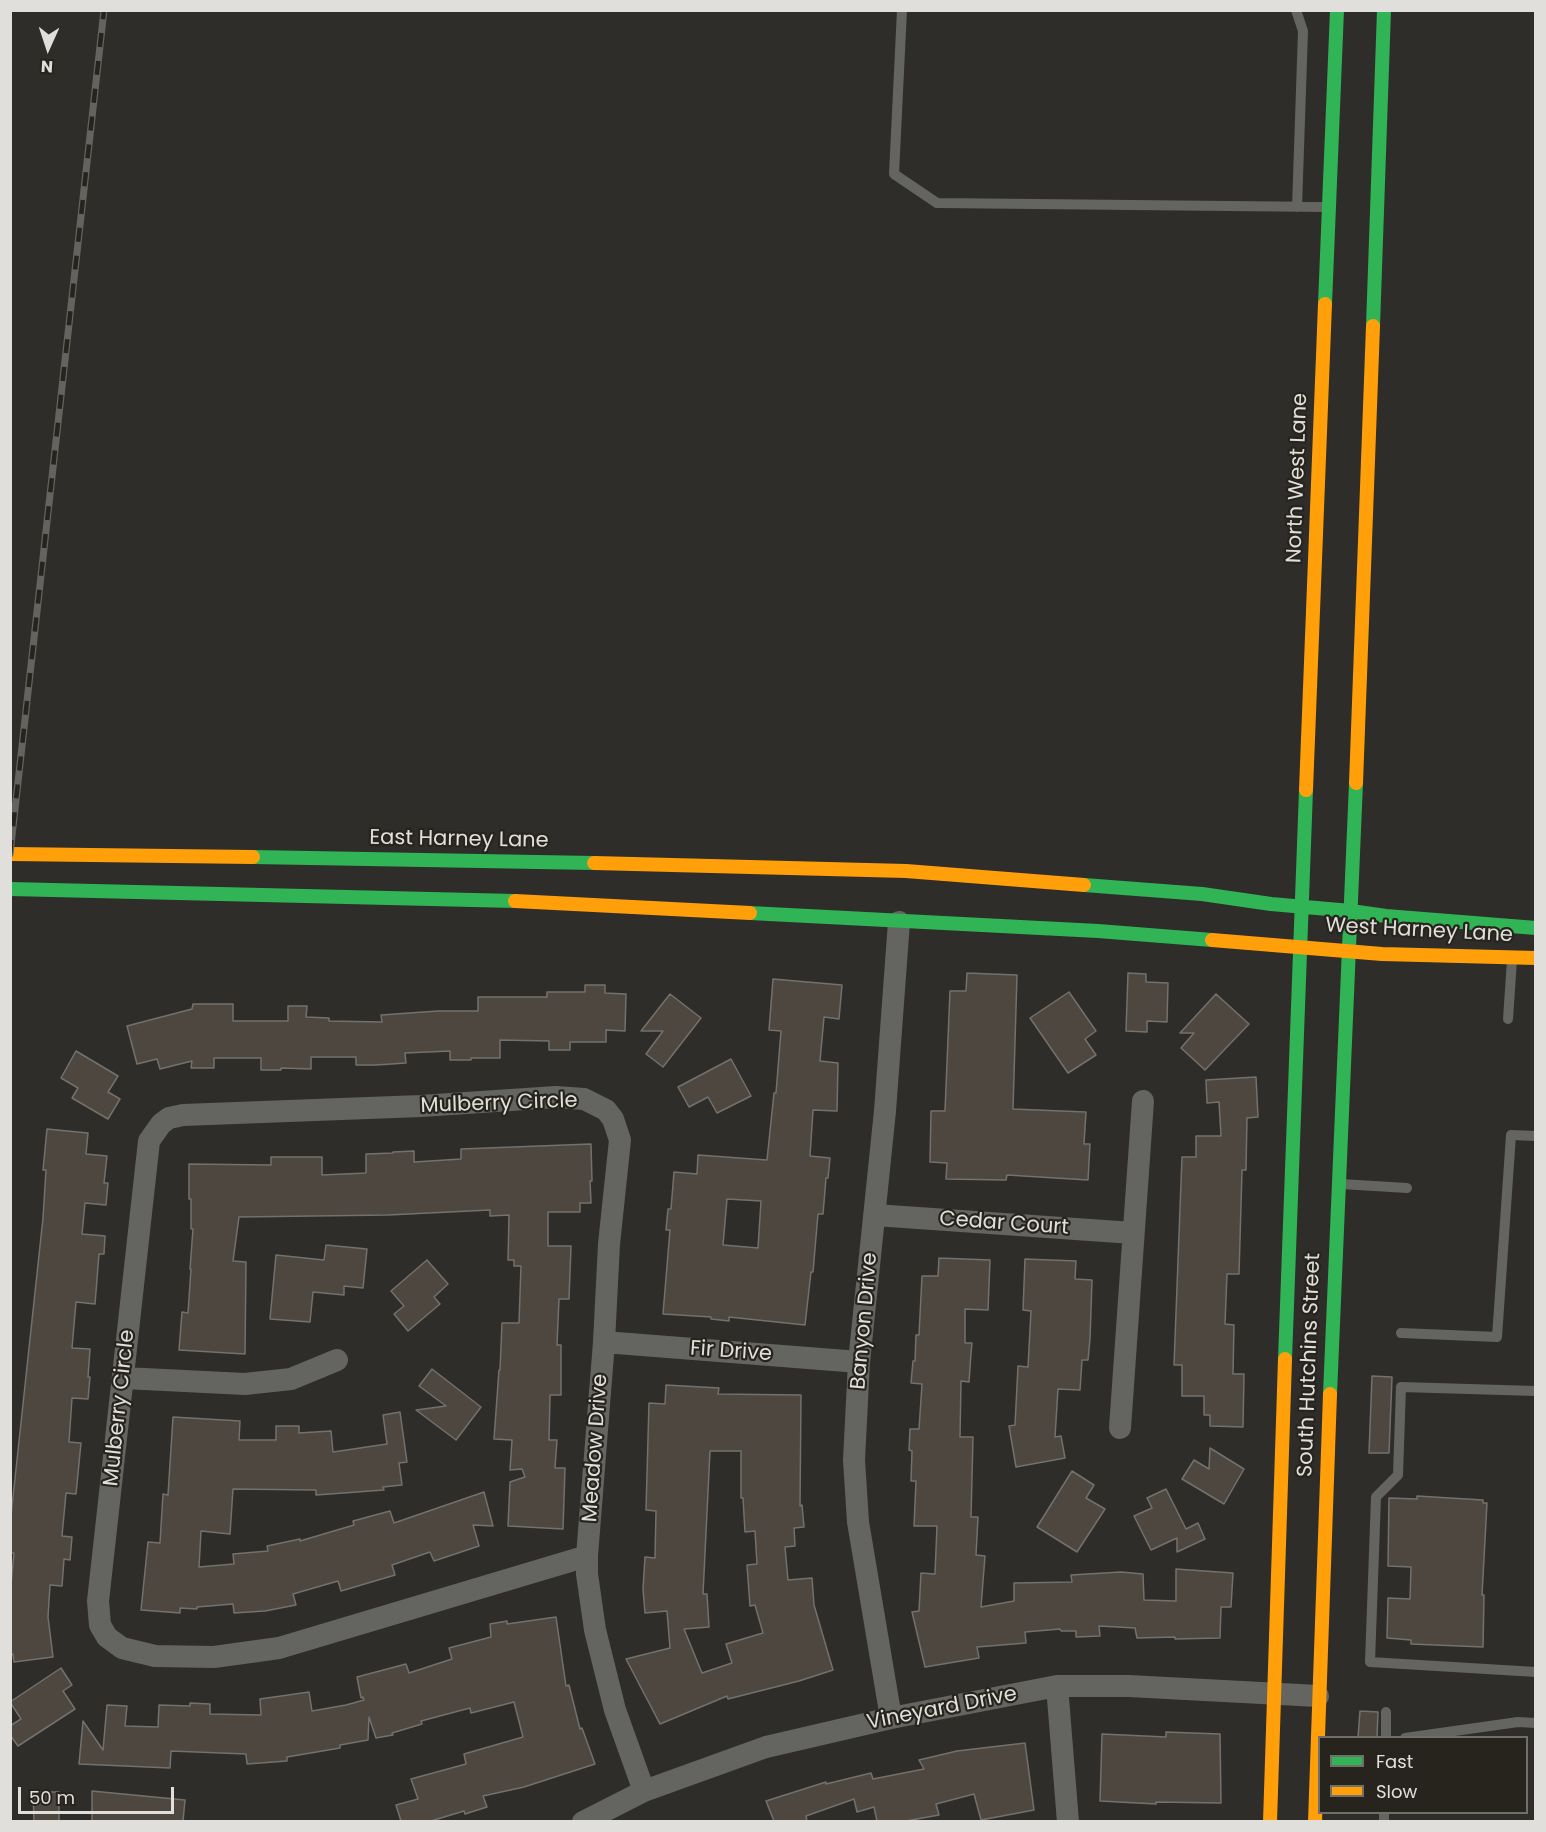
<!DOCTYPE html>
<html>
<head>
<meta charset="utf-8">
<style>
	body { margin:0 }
	#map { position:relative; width:1546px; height:1832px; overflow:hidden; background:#2e2d2a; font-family:Poppins,sans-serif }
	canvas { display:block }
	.frame { position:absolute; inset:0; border:12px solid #e1dfdb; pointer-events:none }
	.legend { position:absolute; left:1318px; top:1736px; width:210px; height:78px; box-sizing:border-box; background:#27241e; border:2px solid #716f6a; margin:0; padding:8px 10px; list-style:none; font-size:18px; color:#e1dfdb }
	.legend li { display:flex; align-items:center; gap:12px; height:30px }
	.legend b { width:30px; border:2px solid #716f6a }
	.north { position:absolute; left:18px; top:18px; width:60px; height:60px; -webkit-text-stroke:4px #27241e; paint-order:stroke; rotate:183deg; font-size:16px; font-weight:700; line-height:24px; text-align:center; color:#e1dfdb }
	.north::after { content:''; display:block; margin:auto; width:21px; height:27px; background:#e1dfdb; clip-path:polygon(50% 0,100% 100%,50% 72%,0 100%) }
	.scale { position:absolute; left:18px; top:1787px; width:156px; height:27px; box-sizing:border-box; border:3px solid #e1dfdb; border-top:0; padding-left:8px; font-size:18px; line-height:21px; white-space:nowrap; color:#e1dfdb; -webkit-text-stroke:4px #27241e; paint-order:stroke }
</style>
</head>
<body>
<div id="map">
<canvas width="1546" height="1832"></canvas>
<div class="frame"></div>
<ul class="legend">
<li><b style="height:8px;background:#30b455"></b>Fast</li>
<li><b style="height:8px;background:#ff9f0a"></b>Slow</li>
</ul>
<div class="north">N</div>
<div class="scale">50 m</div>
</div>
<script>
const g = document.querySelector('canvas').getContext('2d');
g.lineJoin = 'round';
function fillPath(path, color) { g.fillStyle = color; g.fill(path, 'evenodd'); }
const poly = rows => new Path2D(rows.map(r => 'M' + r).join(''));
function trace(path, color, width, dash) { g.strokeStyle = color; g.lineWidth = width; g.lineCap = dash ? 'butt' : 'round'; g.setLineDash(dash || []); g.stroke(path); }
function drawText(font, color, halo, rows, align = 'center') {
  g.font = font + ' Poppins,sans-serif'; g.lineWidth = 4.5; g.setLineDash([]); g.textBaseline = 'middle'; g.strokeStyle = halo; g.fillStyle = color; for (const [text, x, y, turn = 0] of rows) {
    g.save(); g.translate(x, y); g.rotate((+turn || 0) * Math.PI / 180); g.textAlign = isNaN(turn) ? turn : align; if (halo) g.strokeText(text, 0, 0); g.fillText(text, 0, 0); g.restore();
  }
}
const building = poly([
	[967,973,1017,975,1013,1109,1086,1112,1084,1144,1090,1144,1088,1180,1007,1175,1006,1180,946,1179,947,1163,930,1162,931,1111,945,1111,950,991,966,991,967,973],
	[1128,973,1146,974,1146,982,1168,983,1167,1022,1147,1021,1147,1032,1126,1031,1128,973],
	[773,979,842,985,839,1019,824,1017,820,1061,838,1063,837,1111,813,1110,810,1156,830,1158,828,1178,826,1178,823,1214,818,1214,813,1272,811,1272,805,1325,729,1317,729,1321,711,1319,711,1317,663,1314,670,1230,666,1230,668,1209,671,1209,674,1172,697,1174,698,1155,767,1160,774,1093,776,1093,781,1031,769,1030,773,979],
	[727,1199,761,1201,758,1248,723,1245,727,1199],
	[585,985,605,985,605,993,626,994,625,1031,606,1030,606,1042,570,1042,570,1050,549,1050,549,1041,500,1040,500,1058,471,1058,471,1060,450,1060,450,1051,405,1053,406,1063,376,1065,356,1065,356,1057,311,1057,311,1069,281,1068,281,1070,261,1070,261,1058,214,1058,214,1068,191,1068,192,1061,160,1069,157,1059,137,1064,127,1026,192,1009,193,1004,233,1004,233,1021,288,1021,288,1006,307,1006,306,1017,329,1018,329,1021,382,1022,381,1015,438,1011,478,1011,478,997,547,997,547,992,585,992,585,985],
	[1069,992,1096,1031,1085,1039,1096,1055,1068,1073,1030,1018,1069,992],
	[670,994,701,1018,663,1067,646,1054,663,1031,641,1031,670,994],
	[1216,994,1249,1024,1205,1070,1181,1048,1194,1033,1180,1033,1216,994],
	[76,1051,118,1076,108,1092,120,1099,108,1119,72,1098,78,1088,61,1078,76,1051],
	[731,1059,751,1096,717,1113,708,1097,689,1107,678,1087,731,1059],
	[1256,1077,1258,1117,1247,1118,1246,1170,1242,1170,1239,1274,1227,1274,1225,1324,1234,1325,1233,1374,1244,1374,1243,1427,1210,1426,1210,1415,1204,1415,1204,1396,1182,1396,1182,1365,1174,1365,1182,1157,1196,1157,1196,1136,1221,1136,1219,1102,1207,1103,1206,1080,1256,1077],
	[47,1129,88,1133,86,1154,107,1156,104,1183,108,1183,106,1205,85,1203,82,1234,105,1236,104,1254,99,1254,95,1304,76,1302,72,1348,90,1349,88,1377,90,1377,88,1399,72,1398,69,1442,81,1443,76,1494,66,1493,62,1536,72,1537,70,1560,64,1559,62,1586,50,1585,48,1617,53,1657,14,1662,13,1654,10,1655,10,1595,14,1553,10,1553,10,1525,43,1218,46,1170,43,1170,47,1129],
	[591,1144,592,1181,590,1181,591,1203,580,1203,580,1212,548,1212,548,1246,571,1246,569,1299,559,1299,557,1345,561,1345,561,1395,550,1395,549,1440,557,1440,555,1468,565,1468,563,1529,508,1526,510,1482,525,1477,522,1469,510,1470,512,1440,494,1439,499,1370,500,1370,502,1323,519,1323,521,1266,514,1266,514,1260,508,1260,509,1215,490,1216,490,1210,388,1215,239,1217,233,1261,246,1262,245,1354,179,1350,182,1312,188,1313,191,1269,190,1269,193,1229,191,1229,191,1199,189,1199,189,1164,271,1165,271,1157,322,1157,322,1175,366,1173,366,1154,393,1153,393,1152,414,1151,414,1162,461,1159,461,1149,591,1144],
	[326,1245,367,1249,363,1288,344,1286,344,1295,313,1292,310,1322,270,1319,276,1255,324,1260,326,1245],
	[939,1258,990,1260,988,1310,965,1309,965,1343,972,1343,971,1353,969,1382,961,1381,960,1437,973,1437,971,1517,978,1517,976,1555,985,1556,981,1607,1014,1601,1014,1583,1072,1582,1071,1575,1121,1572,1143,1574,1144,1600,1176,1601,1176,1569,1233,1573,1231,1607,1221,1607,1220,1638,1175,1639,1175,1637,1137,1638,1135,1628,1099,1626,1100,1636,1076,1637,1076,1631,1061,1631,1060,1629,1025,1632,1026,1643,977,1647,979,1658,925,1667,912,1612,919,1611,921,1573,935,1574,937,1526,914,1526,916,1481,911,1481,912,1451,909,1450,910,1429,919,1429,922,1384,911,1383,913,1361,915,1361,916,1335,919,1335,922,1276,938,1276,939,1258],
	[1025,1259,1076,1261,1075,1279,1092,1280,1090,1339,1088,1360,1082,1360,1080,1390,1058,1389,1055,1437,1061,1436,1065,1458,1016,1467,1009,1426,1015,1425,1018,1366,1028,1367,1031,1311,1023,1310,1025,1259],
	[427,1260,448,1284,434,1297,440,1304,408,1331,394,1314,404,1306,391,1291,427,1260],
	[432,1369,481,1407,456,1440,416,1410,446,1406,419,1386,432,1369],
	[1372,1376,1392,1377,1389,1453,1369,1453,1372,1376],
	[666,1385,719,1388,718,1394,801,1395,800,1506,802,1505,804,1527,794,1528,795,1546,785,1547,788,1580,812,1578,814,1605,833,1670,799,1681,728,1699,727,1696,660,1724,626,1659,670,1648,667,1611,645,1613,643,1589,645,1557,655,1558,656,1511,646,1510,649,1403,665,1404,666,1385],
	[710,1451,741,1451,741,1498,743,1498,745,1532,755,1531,757,1564,747,1565,750,1606,755,1605,763,1633,726,1644,732,1663,702,1673,684,1629,709,1627,707,1594,703,1594,710,1451],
	[400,1412,407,1462,399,1463,402,1485,383,1487,384,1490,316,1495,316,1490,233,1489,230,1534,201,1531,199,1567,234,1564,233,1554,268,1551,267,1546,300,1539,300,1541,354,1525,353,1521,390,1511,394,1523,484,1492,493,1526,473,1525,479,1546,434,1561,430,1552,392,1565,395,1575,341,1591,338,1581,293,1594,296,1605,265,1611,234,1613,233,1604,197,1607,197,1609,180,1608,180,1613,141,1610,148,1542,160,1543,163,1494,168,1495,173,1417,240,1421,239,1440,276,1440,276,1426,299,1426,299,1433,331,1431,333,1452,387,1444,383,1415,400,1412],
	[1210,1448,1244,1469,1224,1504,1182,1479,1194,1460,1209,1469,1210,1448],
	[1072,1471,1094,1485,1086,1498,1105,1509,1077,1552,1037,1527,1072,1471],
	[1166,1489,1186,1529,1198,1523,1205,1539,1177,1552,1177,1538,1151,1550,1134,1516,1152,1508,1147,1498,1166,1489],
	[1417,1496,1483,1500,1483,1503,1487,1503,1482,1595,1484,1595,1483,1647,1411,1644,1411,1640,1387,1638,1388,1598,1410,1599,1411,1567,1388,1566,1389,1498,1417,1499,1417,1496],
	[556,1617,566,1686,569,1685,580,1729,582,1728,595,1764,524,1787,483,1796,487,1807,465,1814,464,1811,431,1821,401,1821,396,1805,418,1799,411,1779,466,1764,464,1754,523,1737,514,1702,471,1713,470,1708,421,1721,422,1724,392,1733,393,1735,376,1738,369,1717,368,1740,340,1745,340,1748,287,1757,287,1761,247,1764,246,1754,171,1751,170,1768,79,1764,83,1721,103,1750,107,1705,127,1706,125,1726,158,1727,159,1705,190,1706,190,1703,210,1704,210,1714,261,1715,260,1699,309,1692,312,1711,346,1705,364,1700,363,1697,361,1698,357,1677,406,1664,409,1673,452,1659,449,1648,491,1637,490,1624,507,1621,507,1624,556,1617],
	[61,1668,72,1685,63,1691,75,1709,18,1746,10,1735,10,1726,21,1719,10,1702,61,1668],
	[1360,1711,1378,1712,1377,1737,1358,1737,1360,1711],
	[1166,1732,1220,1734,1221,1803,1156,1802,1156,1804,1100,1801,1102,1734,1166,1737,1166,1732],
	[1025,1743,1034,1810,981,1820,974,1794,936,1804,939,1815,906,1821,877,1821,874,1807,857,1812,854,1799,806,1816,807,1821,774,1821,766,1801,826,1782,826,1784,871,1773,873,1779,924,1769,919,1760,957,1751,1025,1743],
	[92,1791,185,1800,183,1821,92,1821,92,1791],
	[33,1792,59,1792,59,1821,34,1821,33,1792]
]);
fillPath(building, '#4d4740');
trace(building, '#73716e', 1.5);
trace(poly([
	[902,10,894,174,937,203,1326,207],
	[1296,10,1303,31,1297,207],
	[1508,1019,1512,960],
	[1341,1184,1407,1188],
	[1401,1333,1497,1337,1511,1135,1536,1136],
	[1536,1391,1401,1387,1398,1475,1376,1497,1370,1662,1536,1672],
	[1386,1738,1386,1712],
	[1405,1738,1518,1722,1536,1723],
	[1384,1822,1384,1812]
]), '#646460', 10);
trace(poly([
	[875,1215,1133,1233],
	[604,1342,859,1362],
	[124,1378,245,1384,291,1379,337,1360],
	[1120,1428,1143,1101],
	[587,1556,279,1648,214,1657,155,1656,122,1648,107,1637,100,1625,98,1601,149,1141,161,1124,169,1118,183,1115,421,1106,556,1097,584,1099,606,1110,613,1119,620,1140,609,1244,604,1342,587,1556,587,1574,595,1630,615,1710,644,1791],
	[1057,1686,1068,1822],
	[891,1718,858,1522,854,1460,859,1362,885,1111,899,922],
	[583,1822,644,1791,766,1747,891,1718,1057,1686,1129,1686,1318,1696]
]), '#646460', 22);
trace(poly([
	[1325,304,1337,10],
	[1373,326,1384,10],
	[253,857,594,863],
	[1084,885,1202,894,1271,904,1351,911,1386,916,1536,928],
	[10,889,515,901],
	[750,913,1098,931,1212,940],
	[1285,1359,1306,790],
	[1330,1394,1356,783]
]), '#30b455', 14);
trace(poly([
	[1356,783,1373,326],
	[1306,790,1325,304],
	[10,854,253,857],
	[594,863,906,871,1084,885],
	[515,901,750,913],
	[1212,940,1382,954,1536,958],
	[1270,1822,1285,1359],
	[1315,1822,1330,1394]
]), '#ff9f0a', 14);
const rail = poly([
	[10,854,104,10]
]);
trace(rail, '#646360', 7);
trace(rail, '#27241e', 4.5, [14]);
drawText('21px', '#e1dfdb', '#27241e', [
	["North West Lane",1298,478,-88],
	["East Harney Lane",459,840,1],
	["West Harney Lane",1419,931,3],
	["Mulberry Circle",499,1104,-2],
	["Cedar Court",1004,1224,4],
	["Banyon Drive",865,1321,-85],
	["Fir Drive",731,1352,4],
	["South Hutchins Street",1310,1365,-88],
	["Mulberry Circle",120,1408,-84],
	["Meadow Drive",596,1448,-86],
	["Vineyard Drive",942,1709,-11]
]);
</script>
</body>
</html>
